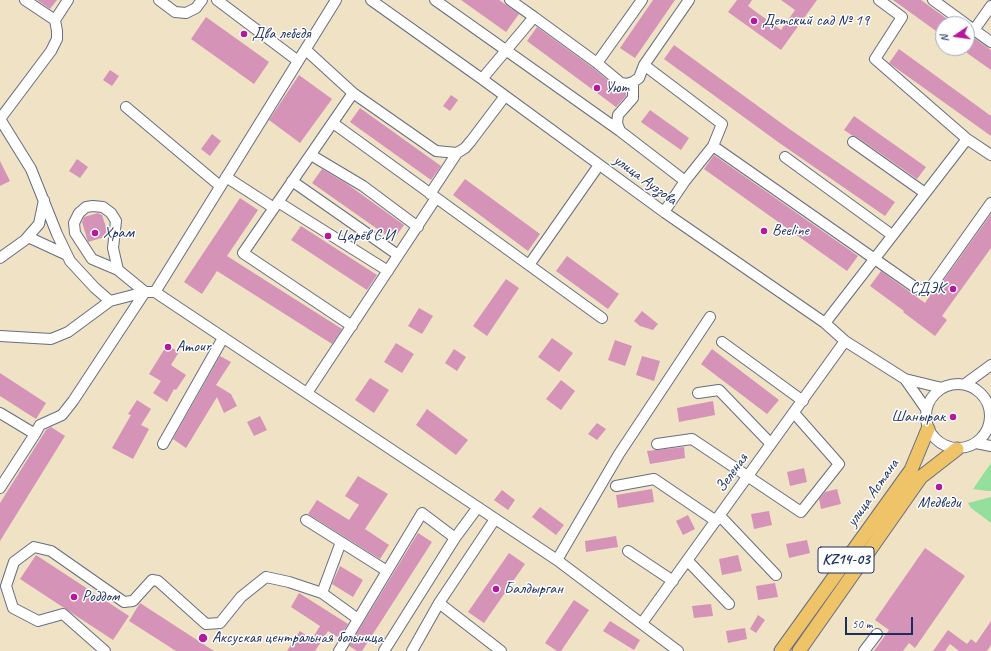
<!DOCTYPE html>
<html>
<head>
<meta charset="utf-8">
<style>
	body { margin:0 }
	#map { position:relative; width:991px; height:651px; overflow:hidden; background:#f0e2c5; font-family:Caveat,sans-serif }
	canvas { display:block }
	.north { position:absolute; left:935px; top:16px; width:40px; height:40px; box-sizing:border-box; background:#fff; border:1px solid #a4acbf; border-radius:50%; rotate:257deg; font-size:11px; font-weight:700; line-height:16px; text-align:center; color:#1b2f5e }
	.north::after { content:''; display:block; margin:auto; width:14px; height:18px; background:#b5179e; clip-path:polygon(50% 0,100% 100%,50% 72%,0 100%) }
	.scale { position:absolute; left:845px; top:617px; width:68px; height:18px; box-sizing:border-box; border:2px solid #1b2f5e; border-top:0; padding-left:5px; font-size:12px; line-height:14px; white-space:nowrap; color:#1b2f5e; -webkit-text-stroke:3px #fff; paint-order:stroke }
</style>
</head>
<body>
<div id="map">
<canvas width="991" height="651"></canvas>
<div class="north">N</div>
<div class="scale">50 m</div>
</div>
<script>
const g = document.querySelector('canvas').getContext('2d');
g.lineJoin = 'round';
function fillPath(path, color) { g.fillStyle = color; g.fill(path, 'evenodd'); }
const poly = rows => new Path2D(rows.map(r => 'M' + r).join(''));
function trace(path, color, width, dash) { g.strokeStyle = color; g.lineWidth = width; g.lineCap = dash ? 'butt' : 'round'; g.setLineDash(dash || []); g.stroke(path); }
function drawText(font, color, halo, rows, align = 'center') {
  g.font = font + ' Caveat,sans-serif'; g.lineWidth = 3; g.setLineDash([]); g.textBaseline = 'middle'; g.strokeStyle = halo; g.fillStyle = color; for (const [text, x, y, turn = 0] of rows) {
    g.save(); g.translate(x, y); g.rotate((+turn || 0) * Math.PI / 180); g.textAlign = isNaN(turn) ? turn : align; if (halo) g.strokeText(text, 0, 0); g.fillText(text, 0, 0); g.restore();
  }
}
fillPath(poly([
	[991,463,991,491,987,491,973,489],
	[991,497,991,523,971,508,968,503]
]), '#94df9c');
fillPath(poly([
	[37,0,57,0,50,9],
	[461,0,499,0,519,14,506,32],
	[653,0,675,0,635,58,620,48],
	[737,0,752,0,748,6,781,30,795,10,781,0,817,0,781,50,728,12],
	[893,0,921,0,954,24,943,24,943,36],
	[206,17,269,62,254,84,191,39],
	[537,27,593,68,617,88,626,92,626,96,616,107,527,41],
	[967,33,991,50,991,70,967,53],
	[674,45,788,128,895,202,885,216,778,142,664,59],
	[899,49,991,116,991,136,889,63],
	[110,70,119,76,112,86,103,80],
	[299,75,332,99,300,143,269,120],
	[451,95,458,100,450,111,443,106],
	[360,108,441,166,431,180,350,122],
	[650,110,689,138,681,150,641,122],
	[854,116,926,167,917,179,857,137,853,136,844,130],
	[212,134,221,141,210,156,201,149],
	[714,155,858,256,847,271,704,169],
	[77,159,88,167,80,178,69,171],
	[0,161,10,181,0,186],
	[322,169,347,184,404,225,393,240,312,183],
	[465,179,540,234,528,251,453,195],
	[240,198,258,210,227,256,342,329,332,344,217,271,202,294,184,282],
	[98,213,102,215,108,233,108,236,88,242,82,222,84,217],
	[991,214,991,248,942,316,947,320,935,336,903,312,904,311,870,286,881,271,925,303,931,294,936,291],
	[301,226,377,275,367,290,291,240],
	[567,256,619,294,608,309,556,271],
	[506,279,519,288,487,336,473,326],
	[419,308,433,316,422,334,408,326],
	[642,311,658,324,653,330,640,326,634,321],
	[552,338,573,353,559,372,538,357],
	[615,340,632,346,625,366,608,360],
	[396,343,414,354,402,373,384,362],
	[167,345,179,352,171,365,186,375,176,390,174,389,167,402,153,393,161,381,149,374],
	[454,349,466,357,457,371,445,363],
	[712,349,779,400,767,414,701,364],
	[220,356,231,362,216,385,231,394,237,406,224,413,217,397,186,448,173,439],
	[642,356,660,361,654,381,636,375],
	[0,373,46,403,36,419,0,396],
	[370,378,389,390,374,413,355,400],
	[561,380,575,391,561,410,546,399],
	[137,400,151,409,141,425,149,429,133,459,112,448,131,415,128,414],
	[713,401,715,415,679,422,677,408],
	[427,409,468,440,456,455,416,425],
	[260,416,267,430,254,436,247,422],
	[597,423,606,429,597,440,588,434],
	[51,427,65,436,0,541,0,503,46,430],
	[684,447,685,458,650,464,647,451],
	[804,468,807,482,790,486,787,472],
	[358,476,388,494,365,529,389,545,380,559,308,514,317,500,349,520,359,505,345,496],
	[652,489,654,502,618,508,616,495],
	[837,489,841,504,821,509,819,499,825,492],
	[502,490,515,500,508,510,494,500],
	[540,507,564,525,556,535,532,517],
	[769,511,772,525,754,529,751,514],
	[688,515,695,529,683,535,676,521],
	[418,533,432,542,362,651,357,651,349,646],
	[616,536,618,547,586,552,585,541],
	[807,540,810,553,789,558,786,544],
	[925,548,965,576,915,648,909,643,903,651,874,651,889,630,875,620],
	[509,553,525,564,484,623,468,612],
	[36,555,129,616,113,640,20,579],
	[738,555,742,571,722,575,719,559],
	[340,566,363,580,353,597,332,584],
	[775,583,778,597,758,600,756,586],
	[299,593,348,624,339,638,328,631,315,651,287,651,300,631,312,639,320,626,291,607],
	[574,600,589,610,561,651,557,651,545,643],
	[140,603,214,651,176,651,129,621],
	[711,604,713,616,694,618,692,606],
	[758,615,765,620,756,633,750,629],
	[610,621,640,640,634,650,603,631],
	[991,621,991,645,987,651,959,651,950,644,945,651,933,651,948,630,967,644,971,639,976,643],
	[745,628,747,639,728,643,726,631]
]), '#d693b8');
const minor = poly([
	[159,0,175,12,186,13,196,8,202,0],
	[217,0,298,61],
	[371,0,482,79,664,212,825,323,845,341,905,379,942,388],
	[435,0,620,131],
	[510,0,534,17],
	[879,0,902,17,875,59,967,139],
	[933,0,966,24],
	[55,20,68,0],
	[967,25,991,42],
	[974,30,991,6],
	[306,50,353,93,243,253,352,326],
	[597,63,642,0],
	[644,65,722,124,713,146,685,181,664,212],
	[482,79,534,17,597,63,621,83,627,84,633,82,639,78,644,65,689,0],
	[633,82,633,98,618,115,617,123,620,131,685,181],
	[353,93,436,151,457,153,465,148,471,141,505,96],
	[126,107,220,186],
	[0,119,31,169,57,234,70,261,95,288,110,301],
	[0,119,51,51,57,39,57,31,55,20,25,0],
	[333,123,602,318],
	[853,142,925,193],
	[713,146,919,290,925,290,931,287,991,203],
	[311,155,363,186,418,227],
	[785,157,892,235],
	[226,177,274,208],
	[292,181,398,255],
	[430,194,457,153],
	[278,202,388,271],
	[28,237,67,255],
	[0,258,25,240,39,224,44,200],
	[529,265,599,165],
	[118,270,113,248,116,221,111,213,103,207,93,206,86,207,79,213,74,223,75,233,92,259,118,270,145,292,155,292,557,560,678,651],
	[155,292,336,0],
	[825,323,967,139,991,155],
	[0,336,51,339,68,332,110,301,145,292],
	[722,342,803,401],
	[905,379,926,409],
	'926 416a32 32 0 1 1 64 0a32 32 0 1 1-64 0Z',
	[965,384,991,365],
	[307,393,436,198],
	[698,393,719,390,771,444],
	[0,413,35,434,0,488],
	[35,434,40,425,62,415,73,401,145,292],
	[976,443,991,446],
	[163,444,223,338],
	[657,444,692,439,801,512,839,464,794,413],
	[616,486,654,479,716,521],
	[720,516,776,575],
	[306,520,341,542],
	[628,551,673,581],
	[557,560,619,454,710,317],
	[688,561,729,604],
	[439,603,501,651],
	[358,619,322,593,341,542,387,571],
	[642,623,845,341],
	[105,651,63,614,38,621,13,608,6,586,14,562,34,547,51,551,124,602,133,601,152,580,158,581,206,624,220,623,241,597,266,577,289,582,322,593],
	[339,651,422,513,455,538],
	[384,651,455,538,478,507],
	[412,651,439,603,495,519],
	[864,651,877,634]
]);
const major = poly([
	[781,651,911,470,928,429],
	[799,651,921,477,957,449]
]);
trace(minor, '#666e82', 12);
trace(major, '#666e82', 15);
trace(minor, '#fff', 10);
trace(major, '#efc469', 13);
for (const [x, y, r, color] of [
	[754,21,4,"#b5179e"],
	[244,34,4,"#b5179e"],
	[597,88,4,"#b5179e"],
	[764,231,4,"#b5179e"],
	[95,233,4,"#b5179e"],
	[328,236,4,"#b5179e"],
	[953,289,4,"#b5179e"],
	[168,347,4,"#b5179e"],
	[953,417,4,"#b5179e"],
	[939,487,4,"#b5179e"],
	[496,589,4,"#b5179e"],
	[74,597,4,"#b5179e"],
	[203,638,5,"#b5179e"]
]) { const dot = new Path2D(); dot.arc(x, y, r, 0, 2 * Math.PI); g.fillStyle = color; g.fill(dot); trace(dot, '#fff', 1.5); }
for (const [x, y, w] of [
	[846,560,56]
]) { const box = new Path2D(); box.roundRect(x - w / 2, y - 13, w, 26, 3); g.fillStyle = '#fff'; g.fill(box); trace(box, '#1b2f5e', 1); }
drawText('bold 15px', '#1b2f5e', null, [
	["KZ14-03",846,560]
]);
drawText('16px', '#1b2f5e', '#fff', [
	["Детский сад № 19",762,21],
	["Два лебедя",252,34],
	["Уют",605,88],
	["Beeline",772,231],
	["Храм",103,233],
	["Царёв С.И",336,236],
	["СДЭК",945,289,"right"],
	["Amour",176,347],
	["Шанырак",945,417,"right"],
	["Медведи",939,503,"center"],
	["Балдырган",504,589],
	["Роддом",82,597],
	["Аксуская центральная больница",212,638]
], 'left');
drawText('16px', '#1b2f5e', '#fff', [
	["улица Ауэзова",645,180,36],
	["Зеленая",732,473,-54],
	["улица Астана",873,493,-55]
]);
</script>
</body>
</html>
